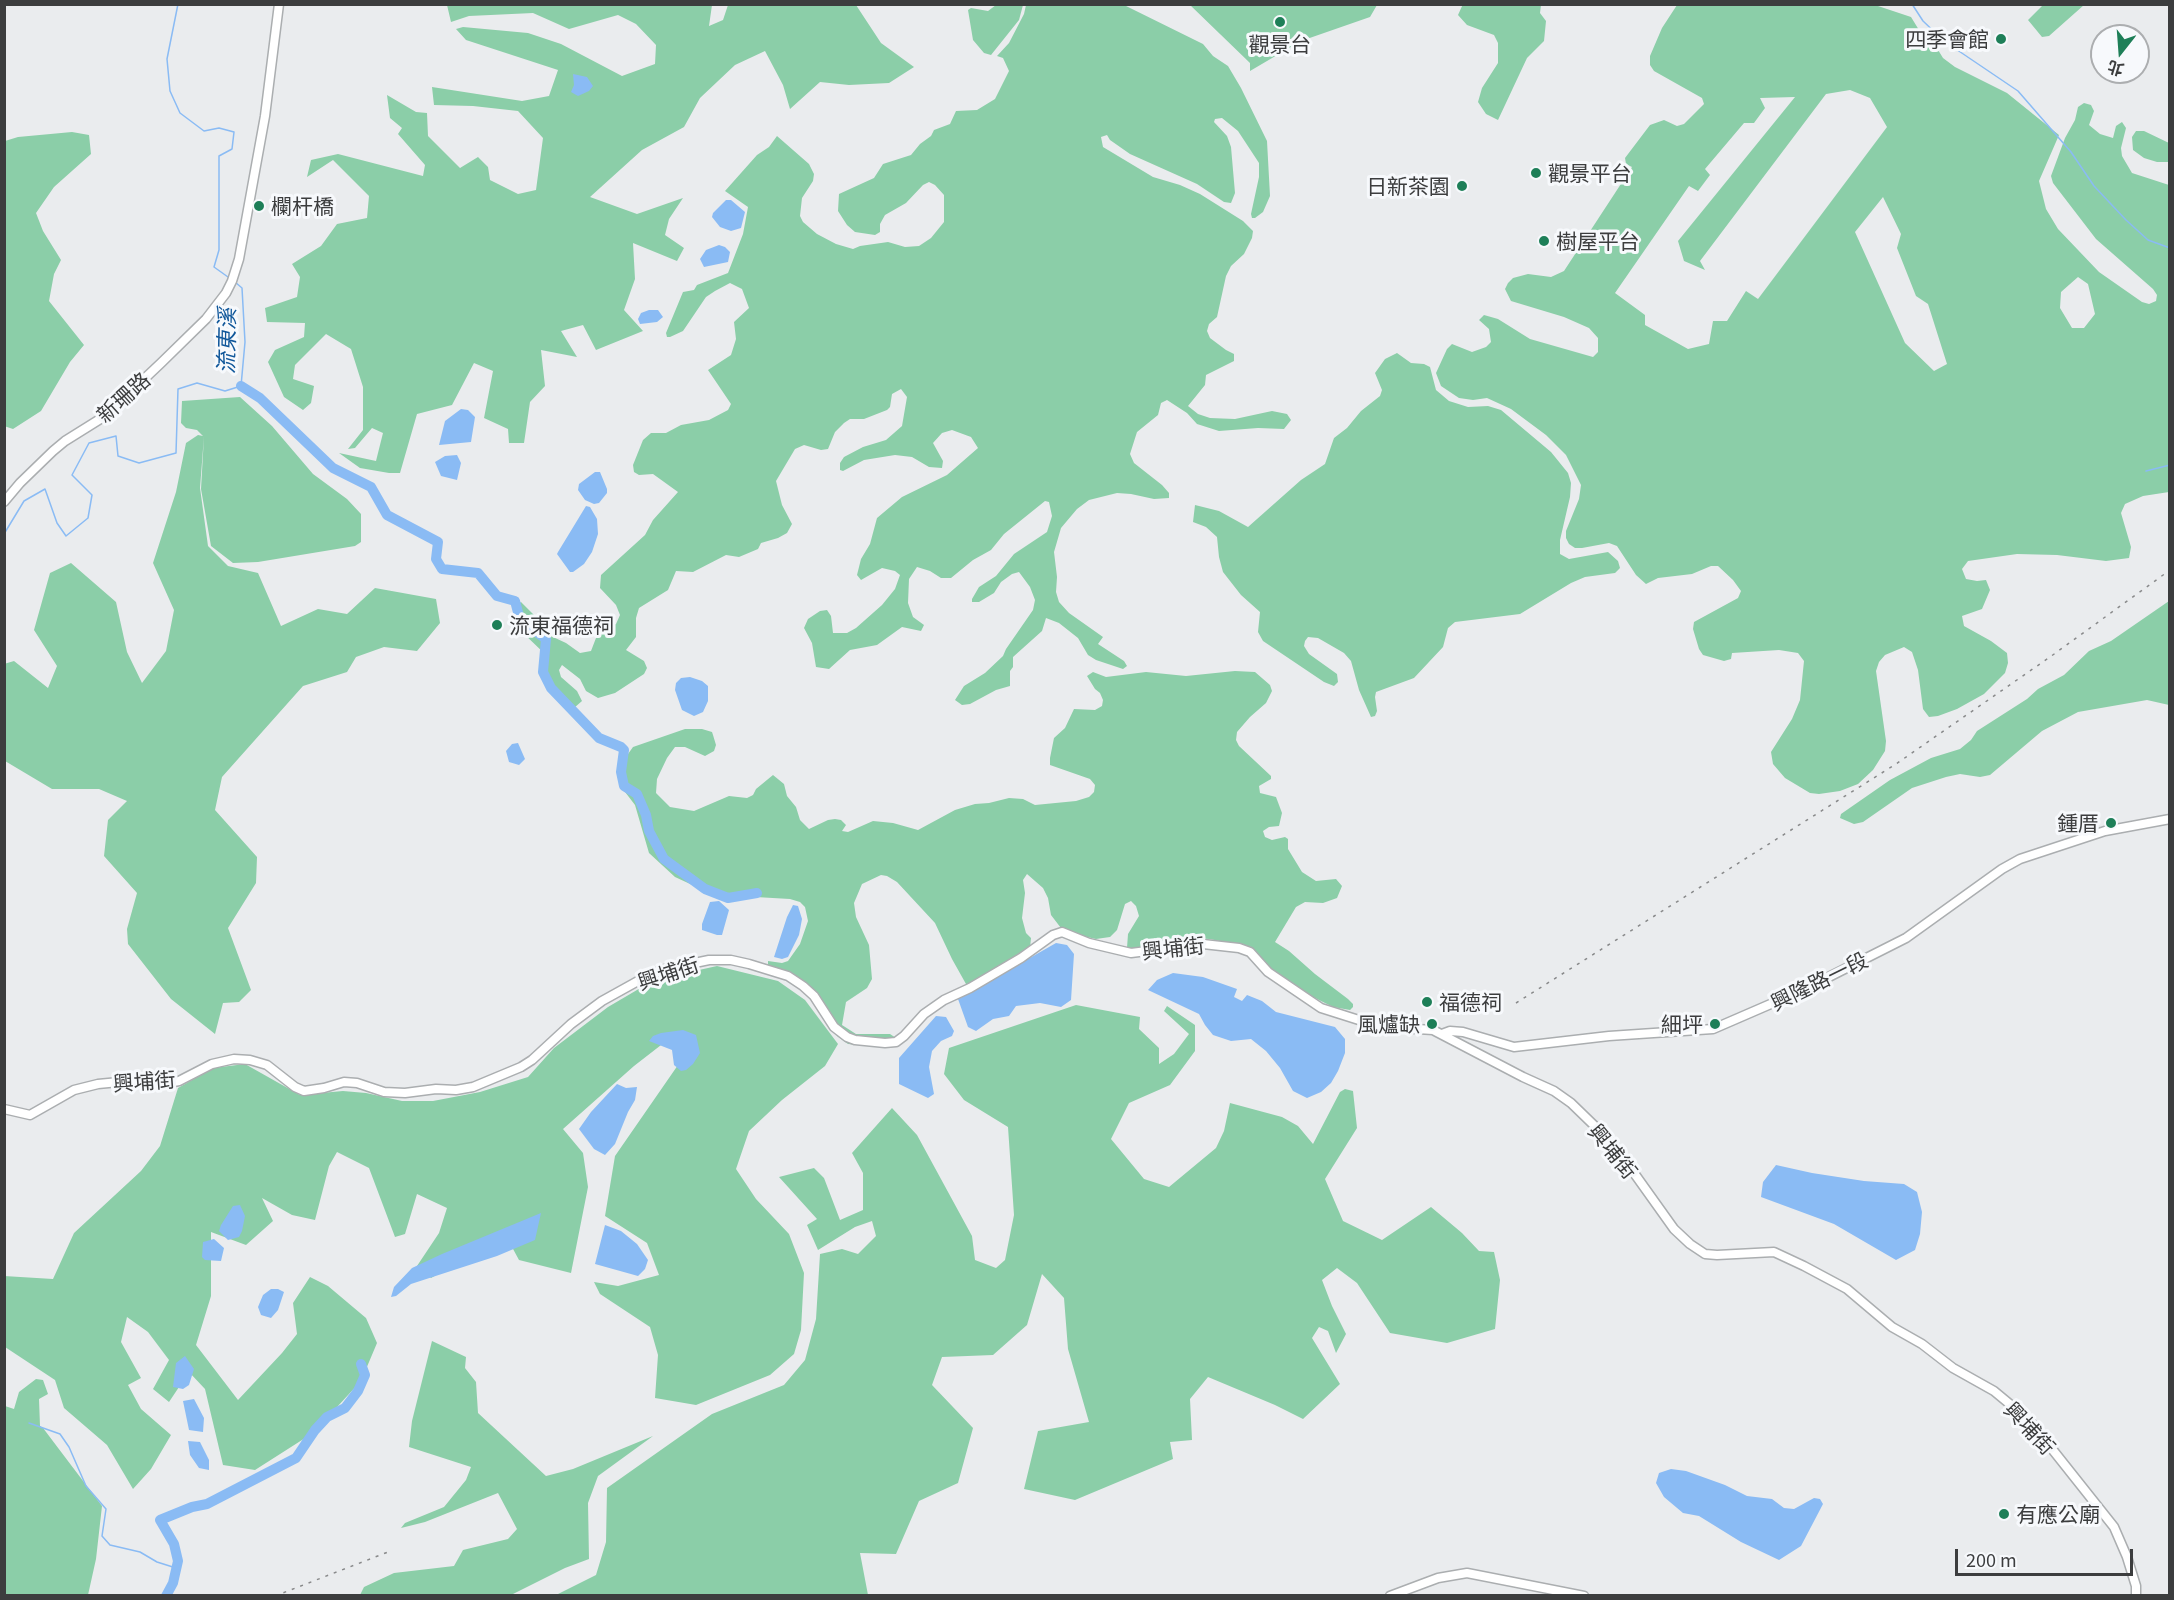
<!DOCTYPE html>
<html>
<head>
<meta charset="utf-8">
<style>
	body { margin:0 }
	#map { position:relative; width:2174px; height:1600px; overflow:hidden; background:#eaecee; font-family:Georgia,"Noto Sans TC",serif }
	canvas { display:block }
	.frame { position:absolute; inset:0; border:6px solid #3c3d3e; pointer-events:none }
	.north { position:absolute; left:2090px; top:24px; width:60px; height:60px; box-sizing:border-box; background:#f7f9fc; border:2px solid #acaeb0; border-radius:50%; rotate:197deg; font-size:16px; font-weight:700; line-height:24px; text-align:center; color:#3c3d3e }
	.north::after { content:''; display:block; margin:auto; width:21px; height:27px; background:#1e7f58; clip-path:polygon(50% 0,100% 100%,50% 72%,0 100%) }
	.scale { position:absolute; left:1955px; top:1549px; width:178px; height:27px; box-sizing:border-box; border:3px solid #3c3d3e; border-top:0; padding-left:8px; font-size:18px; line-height:21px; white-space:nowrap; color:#3c3d3e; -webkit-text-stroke:4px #f7f9fc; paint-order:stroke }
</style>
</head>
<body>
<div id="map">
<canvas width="2174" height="1600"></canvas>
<div class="frame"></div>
<div class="north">北</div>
<div class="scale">200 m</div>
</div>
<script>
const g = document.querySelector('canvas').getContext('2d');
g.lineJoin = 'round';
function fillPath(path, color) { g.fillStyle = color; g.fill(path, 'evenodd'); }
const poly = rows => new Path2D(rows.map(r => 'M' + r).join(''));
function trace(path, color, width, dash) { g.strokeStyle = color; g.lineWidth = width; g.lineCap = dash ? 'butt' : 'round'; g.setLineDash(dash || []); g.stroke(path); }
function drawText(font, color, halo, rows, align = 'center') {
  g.font = font + ' Georgia,"Noto Sans TC",serif'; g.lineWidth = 6; g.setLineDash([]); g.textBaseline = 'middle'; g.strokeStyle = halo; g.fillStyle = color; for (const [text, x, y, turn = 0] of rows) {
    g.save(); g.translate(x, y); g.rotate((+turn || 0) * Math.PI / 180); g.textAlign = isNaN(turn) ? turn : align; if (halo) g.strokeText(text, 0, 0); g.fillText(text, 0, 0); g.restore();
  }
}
fillPath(poly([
	[1463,4,1541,5,1540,13,1546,21,1544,41,1527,58,1498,120,1486,114,1478,102,1482,88,1498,63,1498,43,1494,35,1467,25,1458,15],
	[447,5,712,5,709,26,723,20,728,5,856,5,881,43,914,67,889,83,849,85,820,82,790,109,783,85,765,51,735,65,700,98,684,127,642,150,590,197,637,214,683,198,669,219,665,235,684,248,677,261,633,243,635,279,624,310,643,331,596,350,583,325,561,331,577,357,541,350,545,386,530,402,524,443,509,443,508,429,484,418,493,371,474,363,452,405,417,414,400,473,389,473,360,468,339,453,376,461,383,433,372,428,355,448,348,449,363,430,363,387,351,349,326,334,295,365,293,379,314,386,311,403,303,410,284,397,268,362,275,350,304,337,305,323,267,322,265,308,297,297,300,277,292,264,321,246,337,224,367,218,369,196,333,160,307,177,311,160,338,154,423,176,425,165,398,134,402,128,390,118,387,95,416,112,427,113,428,136,460,168,478,157,488,167,490,180,518,194,536,190,543,138,518,111,473,106,434,105,432,87,522,101,549,96,558,70,466,40,456,29,463,27,528,33,561,44,622,76,655,64,656,45,636,24,618,15,569,29,533,13,469,16,451,22],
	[996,5,1023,5,1019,20,991,55,984,53,973,40,968,10,971,8,988,11],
	[1026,5,1124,5,1203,44,1213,56,1228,66,1241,88,1267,141,1270,196,1263,212,1255,218,1252,218,1251,214,1259,177,1259,163,1238,131,1222,118,1215,119,1214,122,1227,136,1231,147,1235,193,1231,203,1224,202,1197,184,1130,154,1110,140,1107,135,1101,137,1103,147,1153,177,1180,185,1200,194,1243,221,1253,231,1252,238,1244,254,1231,266,1226,276,1217,317,1209,324,1207,331,1210,338,1226,350,1234,354,1234,361,1206,375,1205,385,1188,406,1198,414,1210,418,1235,419,1272,411,1287,414,1291,420,1284,429,1258,428,1219,431,1197,424,1187,413,1167,400,1161,403,1158,415,1137,432,1130,454,1134,463,1162,485,1169,493,1169,498,1154,499,1131,494,1117,493,1089,500,1077,509,1061,528,1054,552,1057,577,1056,592,1059,602,1069,613,1103,637,1098,644,1124,661,1127,666,1123,669,1096,660,1088,655,1078,638,1059,623,1046,618,1042,631,1013,657,1013,667,1010,671,1010,686,996,690,970,704,962,705,955,700,964,686,985,673,1003,656,1006,649,1033,610,1035,600,1030,587,1019,572,1012,574,1001,582,994,593,979,602,972,602,972,599,979,587,996,576,1014,554,1047,532,1052,516,1049,502,1045,501,1004,534,991,550,973,560,951,578,941,578,930,571,917,567,909,579,908,603,913,617,924,625,921,631,902,627,877,645,850,650,829,669,816,667,812,643,804,628,808,619,820,611,827,610,831,616,833,633,847,633,856,628,882,605,895,589,900,575,895,571,882,568,861,580,857,575,861,559,870,544,877,518,902,497,947,475,978,448,971,437,952,430,942,433,933,443,943,461,942,468,929,467,912,457,895,455,864,460,843,471,840,470,840,463,844,457,863,447,886,440,902,426,907,397,901,389,892,394,890,407,887,410,864,419,850,419,844,423,835,432,828,449,821,450,804,445,795,449,776,481,782,505,792,524,787,533,778,538,761,543,758,549,739,557,726,555,693,572,676,571,668,590,639,608,636,618,636,637,626,650,644,661,647,668,644,674,615,693,598,698,586,691,580,679,562,665,559,670,561,677,577,691,582,701,574,708,563,701,541,675,546,655,522,632,518,604,521,602,534,615,540,631,566,643,580,653,591,651,596,638,603,630,616,624,620,615,616,605,600,588,601,575,645,535,653,520,678,492,653,474,639,475,634,472,633,465,643,440,651,433,666,433,681,425,709,420,728,410,731,404,708,370,731,355,736,339,734,322,749,308,742,289,730,283,715,291,706,297,683,331,670,337,667,337,666,333,683,292,694,290,697,285,728,273,743,234,748,207,725,191,757,155,769,147,777,136,809,164,814,174,813,181,802,198,800,216,803,222,817,234,836,244,853,249,860,246,888,242,905,247,919,246,931,238,944,222,944,195,935,185,929,182,923,185,906,203,885,215,880,224,880,232,875,235,855,232,847,225,838,211,839,194,874,178,883,164,911,155,920,144,931,136,934,130,950,124,956,111,977,110,995,99,1009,71,1003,58,997,56,1009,43,1024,14],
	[1190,5,1377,5,1370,17,1301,41,1250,71,1250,63],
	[1677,5,1875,5,1911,17,1919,30,1935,45,1943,58,1955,67,2007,93,2059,135,2039,181,2046,209,2058,229,2099,272,2142,302,2149,304,2156,301,2157,295,2153,289,2096,239,2053,183,2051,176,2065,138,2075,120,2078,107,2084,103,2091,105,2094,111,2089,125,2100,134,2113,138,2116,126,2122,122,2126,128,2121,148,2122,156,2132,173,2169,185,2169,492,2143,496,2125,504,2121,513,2131,547,2129,558,2106,561,2057,555,2017,554,1968,561,1962,569,1966,579,1977,581,1986,580,1990,590,1982,609,1962,616,1964,626,1991,641,2007,653,2008,663,2005,673,1984,694,1957,709,1938,716,1929,717,1923,709,1918,670,1912,652,1904,647,1885,655,1879,662,1876,671,1886,741,1885,751,1873,770,1858,784,1840,791,1819,794,1810,793,1785,778,1773,764,1771,752,1792,719,1800,700,1804,661,1798,653,1779,650,1732,653,1731,659,1724,661,1703,655,1699,649,1693,629,1694,622,1738,598,1741,591,1733,580,1718,566,1711,566,1692,574,1658,578,1646,584,1636,575,1617,546,1609,543,1582,548,1575,548,1569,544,1566,538,1566,531,1579,499,1581,485,1566,455,1546,435,1511,409,1487,398,1473,400,1459,398,1441,386,1436,373,1447,349,1452,344,1472,352,1486,347,1491,342,1489,329,1479,320,1484,315,1498,319,1530,339,1593,357,1598,352,1598,338,1589,328,1564,317,1511,301,1505,289,1508,283,1513,278,1528,274,1551,277,1564,271,1632,167,1626,164,1625,158,1650,125,1664,120,1677,126,1684,124,1704,104,1702,98,1654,71,1650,65,1650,56,1662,28],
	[1850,90,1870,98,1887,127,1758,299,1746,291,1727,321,1713,321,1709,344,1688,349,1645,325,1645,315,1615,293,1689,186,1698,191,1710,175,1705,169,1744,123,1754,123,1765,108,1760,98,1795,97,1678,241,1684,261,1705,270,1700,261,1826,94],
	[1883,197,1901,234,1897,248,1916,296,1928,304,1947,364,1934,371,1905,343,1855,232],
	[2078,277,2088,284,2095,314,2084,328,2072,328,2060,308,2061,292],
	[2043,5,2043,4,2084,5,2049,36,2042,37,2028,20],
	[2136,131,2144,131,2169,143,2169,162,2157,162,2144,158,2133,150,2132,137],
	[72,132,89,135,91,154,54,187,36,213,43,231,61,260,54,274,49,301,84,345,70,362,41,411,13,429,4,426,5,141,18,137],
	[1397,353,1411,363,1424,364,1430,367,1436,390,1449,401,1468,407,1488,406,1501,410,1551,452,1568,473,1571,483,1570,497,1560,540,1560,554,1569,559,1608,552,1618,561,1620,568,1615,573,1585,577,1571,583,1520,614,1455,622,1448,628,1443,647,1414,678,1376,692,1375,697,1377,711,1375,716,1371,717,1359,690,1351,661,1344,653,1318,638,1308,637,1305,641,1304,646,1309,654,1337,674,1338,682,1334,686,1324,682,1263,641,1258,632,1260,612,1241,595,1223,572,1219,557,1217,537,1206,527,1193,522,1195,505,1219,511,1248,527,1301,480,1325,464,1334,438,1347,428,1361,411,1380,396,1382,390,1375,373,1385,359],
	[240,397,272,426,313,474,347,499,361,514,361,542,355,546,258,562,233,563,211,546,201,489,204,436,200,488,208,546,228,566,258,573,281,626,318,609,347,614,375,588,436,599,440,623,417,651,384,647,356,657,347,672,303,686,222,777,215,810,257,857,256,883,228,928,251,990,239,1002,223,1003,215,1034,171,999,128,944,127,929,137,893,104,856,108,820,127,801,99,789,52,789,5,761,4,664,14,661,48,688,57,666,34,630,50,573,71,563,116,602,127,652,142,683,166,651,174,610,153,563,176,492,186,443,198,435,203,436,197,430,186,428,181,423,182,401],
	[2169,601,2169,705,2147,700,2078,712,2042,731,1990,775,1980,777,1960,774,1946,777,1912,788,1863,822,1854,824,1840,818,1841,814,1890,780,1931,758,1960,749,1971,740,1977,731,2027,699,2038,689,2064,675,2089,651,2111,641],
	[1235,671,1255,672,1270,685,1272,691,1266,703,1250,717,1237,732,1236,740,1239,746,1271,776,1271,779,1259,786,1260,793,1276,797,1282,813,1279,826,1269,827,1263,831,1265,837,1272,840,1285,837,1288,839,1288,849,1302,872,1316,881,1336,879,1342,886,1337,898,1323,903,1305,902,1296,907,1275,942,1289,951,1315,974,1348,999,1353,1004,1353,1007,1350,1010,1333,1007,1285,983,1257,956,1251,947,1209,939,1181,937,1149,944,1137,950,1127,948,1128,934,1139,916,1136,906,1131,901,1125,904,1117,930,1110,937,1096,939,1064,932,1051,915,1048,898,1043,888,1027,874,1023,880,1025,893,1022,918,1026,933,1031,938,1030,948,969,986,966,984,952,959,935,923,897,882,887,876,881,875,862,884,854,903,856,917,869,945,872,979,867,988,846,1002,842,1025,856,1034,890,1034,896,1038,896,1041,888,1047,848,1044,837,1036,828,1017,802,987,768,968,768,961,782,963,788,961,800,944,808,921,805,907,800,902,790,899,721,895,701,889,675,877,649,853,635,805,622,788,620,774,623,761,633,747,685,729,702,729,712,732,713,735,716,745,714,751,705,756,685,747,675,747,667,758,657,779,656,793,670,807,694,811,729,796,747,798,753,795,756,789,773,775,784,784,787,796,796,807,800,820,809,829,828,820,835,819,841,820,846,825,842,831,848,832,873,821,893,823,918,830,955,810,975,804,989,803,1009,798,1023,799,1035,805,1076,801,1089,797,1094,792,1095,785,1090,779,1050,765,1050,758,1054,738,1065,728,1074,709,1095,710,1102,706,1103,700,1100,693,1095,689,1087,676,1093,672,1106,677,1146,672,1186,676],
	[717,966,778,981,805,1000,838,1044,825,1066,782,1100,749,1131,736,1169,756,1199,789,1234,804,1273,801,1330,794,1354,770,1375,696,1405,655,1398,658,1355,650,1327,600,1294,594,1282,618,1286,659,1275,647,1243,605,1216,615,1156,687,1052,674,1035,634,1066,563,1129,583,1153,588,1187,571,1273,519,1260,506,1236,431,1278,417,1266,439,1233,447,1208,417,1194,405,1234,395,1237,369,1168,337,1152,329,1166,315,1220,292,1215,262,1198,273,1221,246,1245,211,1232,211,1296,196,1345,238,1400,282,1353,297,1334,293,1303,310,1277,328,1286,366,1318,377,1343,361,1381,313,1433,255,1470,223,1465,205,1389,189,1372,169,1402,153,1389,169,1360,148,1332,127,1317,121,1342,141,1378,128,1385,141,1409,171,1435,151,1469,133,1489,107,1445,64,1408,55,1380,5,1347,4,1276,53,1279,74,1233,141,1171,160,1146,178,1088,213,1068,245,1064,300,1095,343,1091,366,1093,402,1101,433,1101,480,1092,528,1077,554,1048,608,1007,654,980],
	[1076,1005,1140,1017,1139,1029,1159,1048,1159,1064,1174,1054,1189,1034,1164,1011,1167,1006,1195,1025,1195,1051,1170,1085,1129,1103,1111,1139,1144,1179,1169,1187,1216,1148,1224,1131,1230,1103,1282,1117,1298,1126,1313,1144,1340,1092,1345,1089,1353,1091,1357,1128,1325,1179,1343,1221,1382,1240,1431,1207,1462,1233,1479,1251,1494,1252,1500,1280,1495,1329,1447,1343,1390,1333,1357,1283,1337,1268,1322,1280,1332,1306,1346,1334,1336,1353,1328,1331,1319,1327,1312,1338,1340,1384,1303,1419,1275,1405,1208,1377,1190,1399,1192,1440,1170,1442,1173,1459,1075,1500,1024,1489,1038,1431,1089,1422,1068,1349,1064,1298,1042,1274,1027,1325,993,1355,942,1357,932,1385,973,1428,958,1483,919,1501,896,1554,860,1553,868,1595,556,1595,596,1575,606,1542,607,1488,712,1414,784,1385,805,1360,816,1319,820,1254,842,1249,858,1254,876,1236,872,1221,855,1227,818,1250,807,1225,817,1219,779,1177,814,1168,824,1178,840,1220,863,1210,863,1173,852,1153,892,1108,917,1135,972,1236,975,1260,996,1268,1005,1260,1014,1215,1008,1127,964,1100,944,1074,949,1048],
	[432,1341,466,1357,465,1368,476,1382,478,1413,546,1476,573,1469,653,1436,598,1476,588,1503,589,1559,565,1568,511,1595,360,1595,364,1587,394,1573,454,1566,463,1550,508,1539,517,1529,498,1493,425,1522,401,1528,405,1523,444,1507,466,1480,471,1467,409,1447,412,1421],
	[36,1379,43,1380,48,1394,39,1399,40,1426,43,1428,102,1506,96,1559,88,1595,5,1595,5,1406,14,1409,19,1392]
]), '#8bcea8');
fillPath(poly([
	[573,74,587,77,593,86,589,91,578,96,571,92,574,85],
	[726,200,731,200,745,212,741,228,731,231,720,227,712,217,713,213],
	[719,245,725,247,730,252,728,262,704,267,700,259,706,250],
	[649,310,658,310,663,317,657,322,640,324,638,319,641,313],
	[461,409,468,410,475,417,471,442,439,445,445,421],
	[457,455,461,463,457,480,441,476,435,462,445,456],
	[595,472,600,472,607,489,607,493,599,503,594,504,585,500,578,490,579,484],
	[586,506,590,507,597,519,598,534,592,552,584,564,573,572,570,572,557,554,558,552],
	[690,677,702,681,708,686,708,701,703,712,694,716,682,710,675,690,676,683,681,678],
	[518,743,525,759,519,765,509,762,506,751,512,744],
	[719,901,729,910,722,935,717,935,702,930,702,924,710,902],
	[793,905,798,906,802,919,799,935,788,957,782,959,774,957,787,917],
	[1056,943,1067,945,1074,954,1071,1000,1061,1007,1040,1003,1016,1006,1009,1016,993,1019,976,1031,968,1027,958,999],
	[1173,973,1203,977,1237,989,1234,997,1242,1001,1247,995,1262,1001,1276,1012,1335,1027,1345,1039,1345,1053,1338,1071,1331,1083,1321,1092,1307,1098,1293,1091,1280,1068,1266,1051,1251,1039,1231,1041,1213,1035,1205,1025,1199,1014,1148,990,1157,980],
	[936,1016,946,1017,954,1031,952,1036,941,1041,932,1051,929,1067,934,1094,928,1098,899,1084,899,1058],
	[683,1030,696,1035,700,1053,693,1064,686,1070,681,1071,674,1065,672,1050,649,1041,653,1036,661,1033],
	[617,1084,626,1088,637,1087,635,1100,628,1112,615,1144,605,1155,594,1149,579,1129,591,1112],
	[1776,1165,1812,1173,1864,1181,1904,1184,1917,1192,1922,1212,1920,1234,1915,1250,1896,1260,1834,1224,1761,1197,1763,1182],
	[240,1205,245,1216,242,1231,239,1237,228,1240,219,1231,221,1225,233,1206],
	[541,1213,535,1240,497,1256,411,1284,396,1296,391,1297,394,1287,412,1268,442,1254],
	[605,1225,621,1231,637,1244,648,1260,645,1269,638,1276,595,1264],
	[214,1239,224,1248,221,1261,205,1260,202,1257,203,1242],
	[271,1289,278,1289,284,1292,278,1310,271,1318,261,1315,258,1307,263,1295],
	[185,1356,194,1369,189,1385,183,1389,173,1387,176,1363],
	[194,1399,204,1418,203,1432,189,1430,183,1401],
	[188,1441,200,1442,209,1460,209,1470,199,1468,190,1455],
	[1671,1469,1686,1471,1725,1485,1747,1496,1772,1499,1784,1508,1794,1509,1814,1498,1820,1499,1823,1504,1801,1546,1779,1560,1741,1542,1699,1516,1683,1513,1664,1497,1656,1483,1659,1473]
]), '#8abbf4');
trace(poly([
	[178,4,167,59,170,91,180,113,204,131,219,128,234,132,232,149,219,156,219,250,214,267,228,277],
	[1912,4,1923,21,1944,41,2018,91,2071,152,2094,186,2126,220,2148,240,2170,248],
	[2146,471,2170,465],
	[4,534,24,501,45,489,57,523,66,536,88,518,92,495,72,475,89,443,116,436,118,456,139,463,176,453,178,389,197,383,225,391,241,386,245,342,242,288,235,282],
	[29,1423,60,1434,69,1447,86,1486,106,1509,102,1536,110,1545,140,1552,157,1562,176,1568]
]), '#8abbf4', 1.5);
trace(poly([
	[241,386,260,398,333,468,371,487,387,515,438,542,436,559,442,569,478,573,497,596,515,601,520,620,546,639,543,672,551,688,599,738,621,747,624,750,621,772,624,786,637,794,646,815,649,831,664,859,705,889,728,898,757,893],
	[166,1596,173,1583,178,1561,174,1544,160,1520,192,1507,207,1504,296,1458,315,1430,327,1417,345,1408,358,1391,365,1375,361,1364]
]), '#8abbf4', 10);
const minor = poly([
	[4,502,20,483,53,451,65,441,105,416,161,363,206,319,226,293,232,281,239,259,265,116,279,4],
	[1442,1034,1450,1031,1463,1032,1514,1047,1609,1036,1713,1029,1803,990,1906,938,2002,869,2020,859,2105,831,2170,819],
	[4,1109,30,1115,74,1090,98,1084,119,1082,168,1083,179,1081,212,1064,234,1059,250,1060,267,1065,295,1087,304,1091,324,1088,344,1082,357,1083,384,1092,405,1093,436,1089,456,1090,473,1087,521,1067,532,1060,571,1024,602,1001,638,981,661,970,709,960,731,960,749,964,788,976,803,986,814,996,834,1027,847,1037,855,1040,885,1043,896,1042,904,1036,924,1014,944,1000,970,988,1021,958,1053,935,1062,932,1089,943,1131,953,1203,944,1239,948,1250,952,1268,972,1321,1008,1362,1021,1401,1028,1433,1030,1523,1077,1554,1091,1571,1103,1604,1135,1619,1152,1674,1229,1690,1244,1705,1254,1717,1255,1774,1252,1804,1266,1847,1289,1892,1327,1922,1344,1953,1368,1994,1391,2029,1420,2114,1527,2127,1557,2136,1586,2136,1596],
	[1390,1596,1438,1578,1467,1573,1584,1596]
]);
trace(minor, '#abaeb0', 11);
trace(minor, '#fff', 8);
trace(poly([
	[1516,1003,1896,764,2050,657,2170,570],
	[275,1596,388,1552]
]), '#88898a', 1.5, [3, 6]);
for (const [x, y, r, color] of [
	[1280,22,6,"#1e7f58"],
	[2001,39,6,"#1e7f58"],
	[1536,173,6,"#1e7f58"],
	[1462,186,6,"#1e7f58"],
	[259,206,6,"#1e7f58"],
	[1544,241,6,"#1e7f58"],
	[497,625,6,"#1e7f58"],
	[2111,823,6,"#1e7f58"],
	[1427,1002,6,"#1e7f58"],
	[1432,1024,6,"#1e7f58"],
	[1715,1024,6,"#1e7f58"],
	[2004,1514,6,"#1e7f58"]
]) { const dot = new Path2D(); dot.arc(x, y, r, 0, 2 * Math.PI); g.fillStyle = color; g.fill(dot); trace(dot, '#f7f9fc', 2); }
drawText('21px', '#3c3d3e', '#f7f9fc', [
	["四季會館",1989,39,"right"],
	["觀景台",1280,44,"center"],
	["觀景平台",1548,173],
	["日新茶園",1450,186,"right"],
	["欄杆橋",271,206],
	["樹屋平台",1556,241],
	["流東福德祠",509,625],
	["鍾厝",2099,823,"right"],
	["福德祠",1439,1002],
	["風爐缺",1420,1024,"right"],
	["細坪",1703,1024,"right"],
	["有應公廟",2016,1514]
], 'left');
drawText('21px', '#3c3d3e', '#f7f9fc', [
	["新珊路",123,397,-42],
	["興埔街",1173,948,-6],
	["興埔街",668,973,-18],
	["興隆路一段",1819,981,-26],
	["興埔街",144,1081,-4],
	["興埔街",1613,1151,51],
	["興埔街",2030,1428,47]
]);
drawText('italic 22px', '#10579a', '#f7f9fc', [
	["流東溪",226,341,-89]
]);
</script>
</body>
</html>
